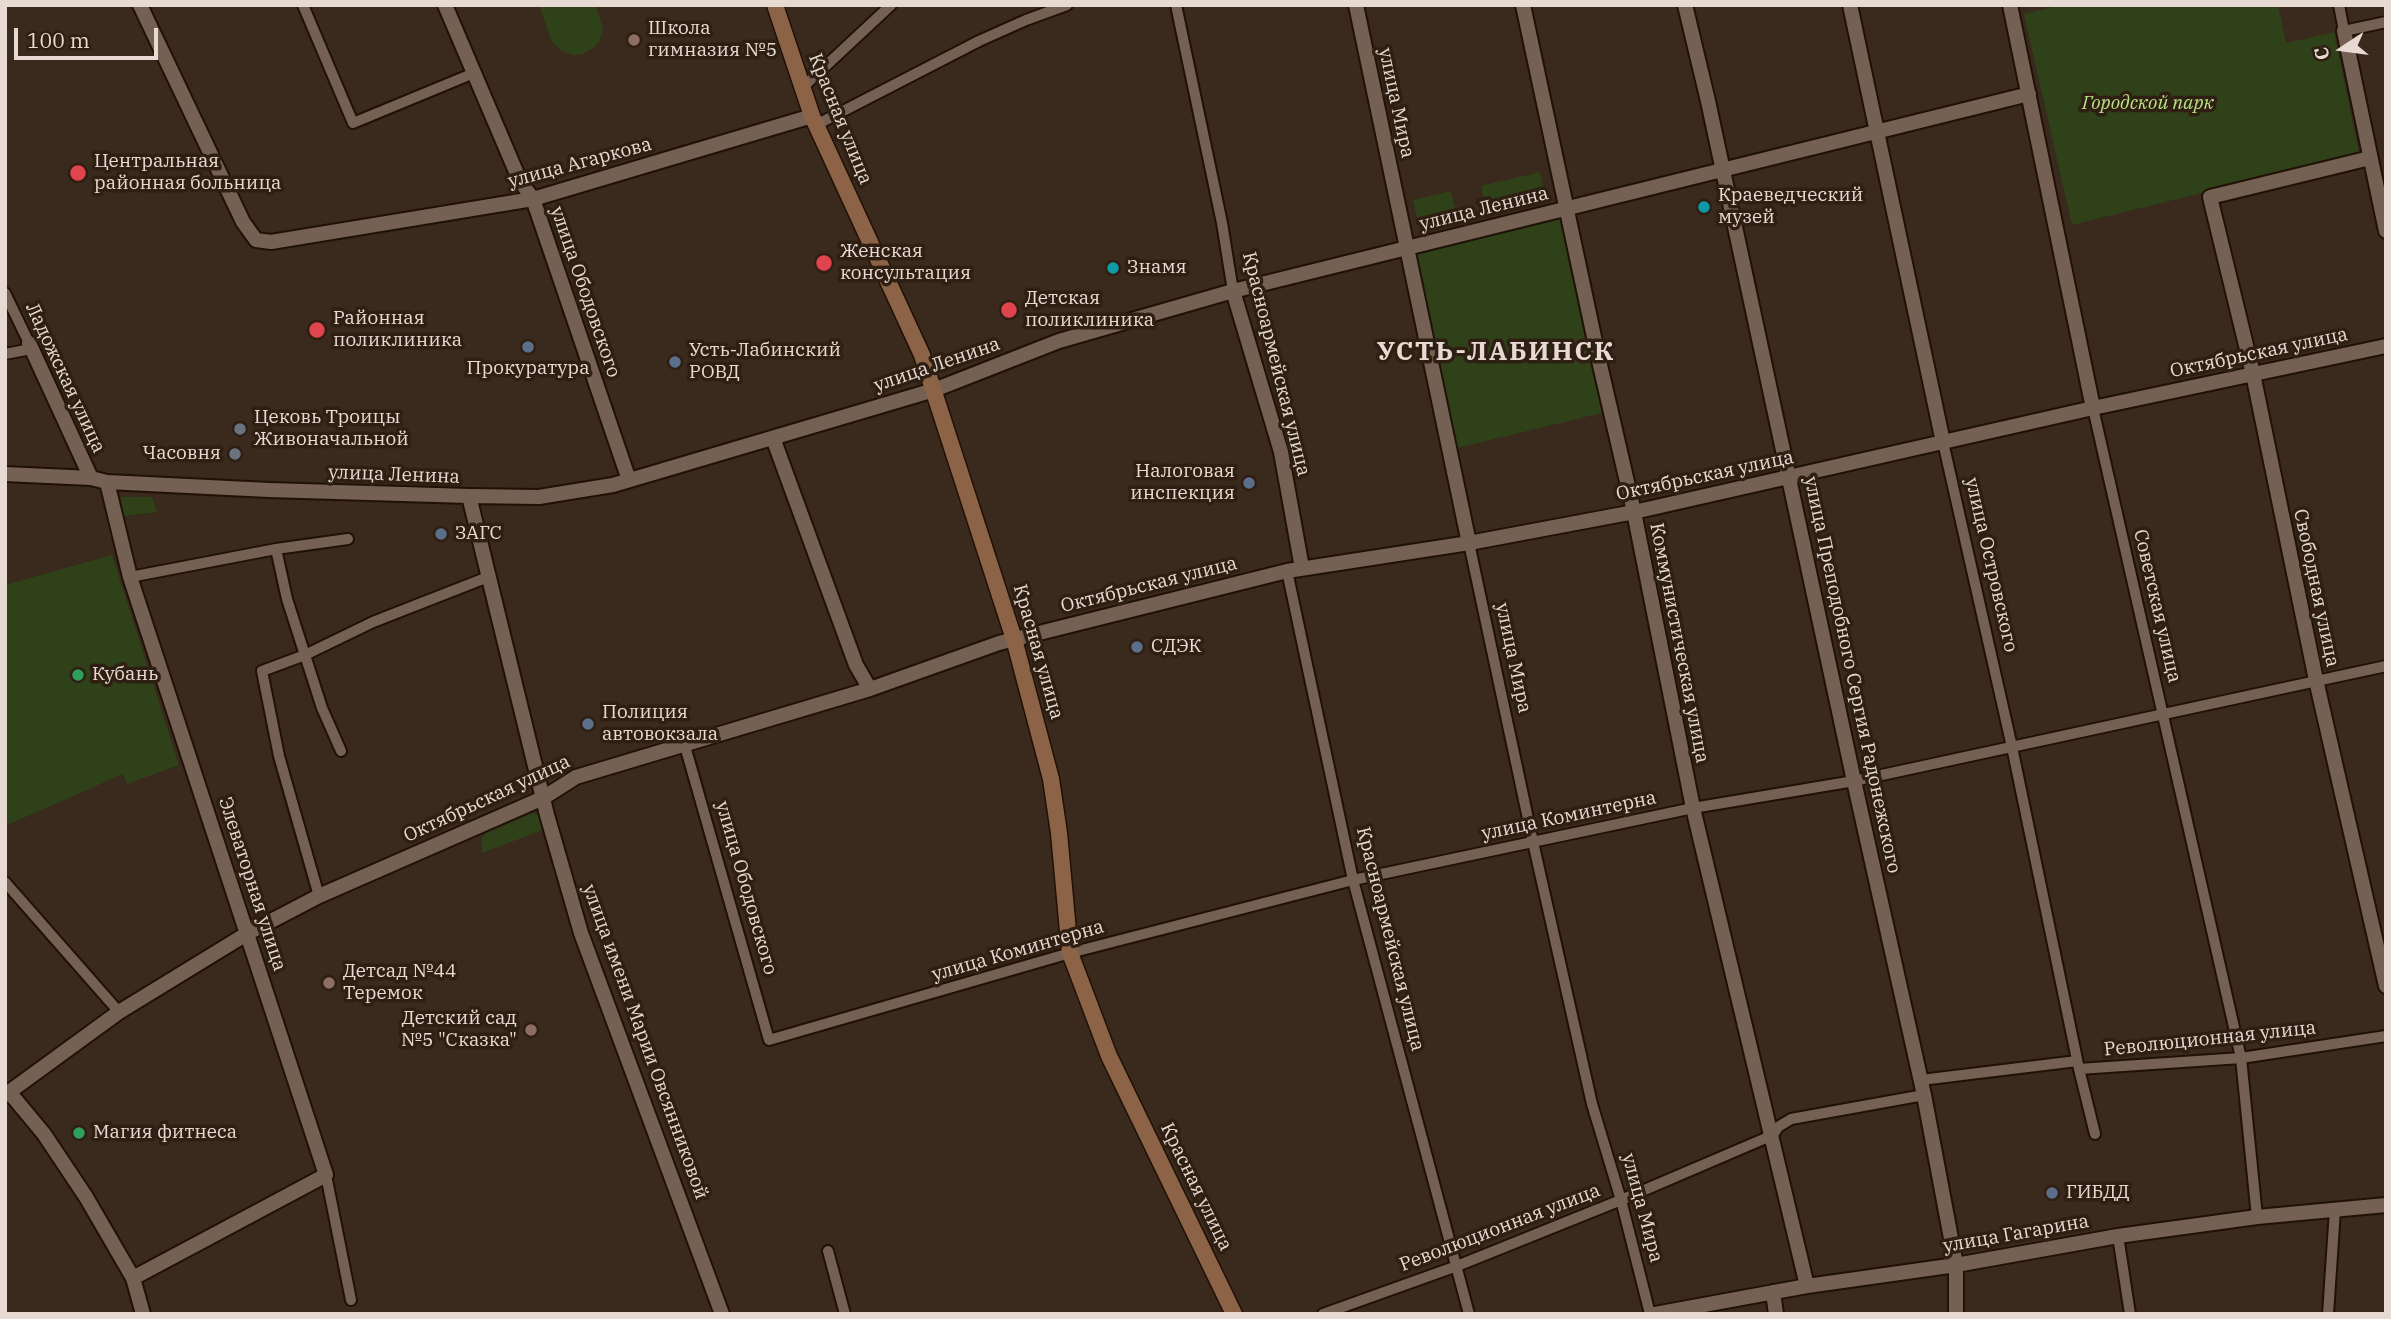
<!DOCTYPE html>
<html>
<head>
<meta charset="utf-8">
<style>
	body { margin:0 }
	#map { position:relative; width:2391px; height:1319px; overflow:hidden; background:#3a291d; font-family:"IBM Plex Serif",serif }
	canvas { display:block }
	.frame { position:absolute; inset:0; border:7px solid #e6dad3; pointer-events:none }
	.north { position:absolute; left:2307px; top:14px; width:70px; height:70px; -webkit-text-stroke:5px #2f1f13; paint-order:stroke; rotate:257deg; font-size:19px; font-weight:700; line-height:28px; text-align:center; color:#e6dad3 }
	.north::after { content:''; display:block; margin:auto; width:24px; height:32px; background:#e6dad3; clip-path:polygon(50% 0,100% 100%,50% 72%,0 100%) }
	.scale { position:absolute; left:14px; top:28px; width:144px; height:32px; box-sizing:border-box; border:4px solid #e6dad3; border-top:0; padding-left:9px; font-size:21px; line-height:24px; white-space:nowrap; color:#e6dad3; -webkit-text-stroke:5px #2f1f13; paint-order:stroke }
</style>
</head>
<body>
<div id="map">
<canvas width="2391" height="1319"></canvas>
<div class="frame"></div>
<div class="north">С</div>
<div class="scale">100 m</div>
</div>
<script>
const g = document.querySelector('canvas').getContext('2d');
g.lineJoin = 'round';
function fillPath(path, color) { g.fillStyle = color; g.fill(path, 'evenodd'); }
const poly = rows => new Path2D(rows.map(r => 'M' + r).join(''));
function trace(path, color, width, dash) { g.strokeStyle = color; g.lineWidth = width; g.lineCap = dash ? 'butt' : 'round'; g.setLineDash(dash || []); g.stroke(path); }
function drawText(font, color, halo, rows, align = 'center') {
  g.font = font + ' "IBM Plex Serif",serif'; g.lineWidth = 7; g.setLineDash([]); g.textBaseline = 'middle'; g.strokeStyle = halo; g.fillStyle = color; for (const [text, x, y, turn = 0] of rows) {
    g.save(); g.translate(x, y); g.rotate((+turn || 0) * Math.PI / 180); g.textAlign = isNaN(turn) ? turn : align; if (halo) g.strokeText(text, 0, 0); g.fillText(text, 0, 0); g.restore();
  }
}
fillPath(poly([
	[539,5,596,5,603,29,599,42,593,48,583,54,574,55,562,51,552,42],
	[2061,5,2113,5,2113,7,2278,5,2286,43,2334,32,2359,154,2072,225,2024,14],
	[1540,172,1544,192,1486,206,1481,186],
	[1451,191,1456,213,1418,222,1413,200],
	[1562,213,1606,412,1457,448,1416,251],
	[120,497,152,497,157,512,124,516],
	[112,555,179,765,127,784,123,774,5,826,5,585],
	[533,813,539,815,543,830,482,853,482,838,486,833]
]), '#2f4118');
const minor = poly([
	[303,5,353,123,474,73],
	[1176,5,1222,223,1233,291],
	[2339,5,2344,31,2386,22],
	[802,88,891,5],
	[816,125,979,41,1026,20,1067,5],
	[5,293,29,343],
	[5,354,31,349],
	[2093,408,2241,1058,2257,1217],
	[1943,442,2012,747,2079,1069,2095,1134],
	[1469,543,1533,842,1592,1104,1621,1200,1650,1314],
	[276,549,287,599,322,708,341,751],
	[1287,571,1353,880,1469,1314],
	[130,577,276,549,348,539],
	[685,746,769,1040,1070,953,1353,880,1693,808,1854,781,2386,666],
	[5,882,119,1012],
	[319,896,279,756,262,671,305,655,373,622,488,577],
	[2079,1069,2241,1058,2386,1036],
	[1921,1080,2077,1061],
	[326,1175,351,1300],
	[2118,1236,2130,1314],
	[828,1251,845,1314],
	[1323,1314,1457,1266,1621,1200,1773,1135,1778,1127,1791,1119,1924,1095],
	[2328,1314,2335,1210]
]);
const tertiary = poly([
	[140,5,243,222,256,240,271,242,533,199,812,116],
	[445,5,520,181,533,199,629,480],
	[1356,5,1469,543],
	[1523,5,1600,365,1634,512,1693,808,1807,1286],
	[1685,5,1708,101,1854,781,1924,1095,1956,1265,1956,1314],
	[1850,5,1943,442],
	[2010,5,2093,408],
	[2344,31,2386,231],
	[2370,158,2210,197,2253,374,2316,680,2386,986],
	[1233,291,1281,452,1302,568],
	[29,343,91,478],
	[773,438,856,665,870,689],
	[5,474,91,478,107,482,269,490,469,496,539,497,613,485,934,390,1059,341,1233,291,2029,94],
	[107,482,130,577,326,1175,133,1278],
	[469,496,547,815,581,933,722,1314],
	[10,1093,44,1134,86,1197,133,1278,143,1314],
	[5,1095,119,1012,248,933,319,896,543,798,576,777,870,689,999,643,1287,571,1469,543,1634,512,2093,408,2386,346],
	[1773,1292,1776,1314],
	[1655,1314,1807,1286,1956,1265,2118,1236,2257,1217,2386,1205]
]);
const secondary = poly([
	[775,5,812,116,922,355,1014,639,1051,779,1059,833,1070,953,1109,1056,1234,1314]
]);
trace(minor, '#201106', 14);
trace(tertiary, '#201106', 18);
trace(secondary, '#201106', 19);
trace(minor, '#756154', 10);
trace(tertiary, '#756154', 14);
trace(secondary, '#8d6348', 16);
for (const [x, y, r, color] of [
	[634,40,7,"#8d6e63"],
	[78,173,9,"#e0444e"],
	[1704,207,7,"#0f9aa8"],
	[824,263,9,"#e0444e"],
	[1113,268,7,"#0f9aa8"],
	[1009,310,9,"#e0444e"],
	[317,330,9,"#e0444e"],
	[528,347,7,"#5c6f8a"],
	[675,362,7,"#5c6f8a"],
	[240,429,7,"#6b7280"],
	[235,454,7,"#6b7280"],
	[1249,483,7,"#5c6f8a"],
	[441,534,7,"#5c6f8a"],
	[1137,647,7,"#5c6f8a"],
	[78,675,7,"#2e9e5b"],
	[588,724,7,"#5c6f8a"],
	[329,983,7,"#8d6e63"],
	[531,1030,7,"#8d6e63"],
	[79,1133,7,"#2e9e5b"],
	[2052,1193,7,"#5c6f8a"]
]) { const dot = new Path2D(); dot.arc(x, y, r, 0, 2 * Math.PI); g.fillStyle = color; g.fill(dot); trace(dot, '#2f1f13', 2.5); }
drawText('19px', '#e6dad3', '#2f1f13', [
	["Школа",648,29],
	["гимназия №5",648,51],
	["Центральная",94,162],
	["районная больница",94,184],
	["Краеведческий",1718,196],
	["музей",1718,218],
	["Женская",840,252],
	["консультация",840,274],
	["Знамя",1127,268],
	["Детская",1025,299],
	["поликлиника",1025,321],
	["Районная",333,319],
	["поликлиника",333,341],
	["Усть-Лабинский",689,351],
	["РОВД",689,373],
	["Прокуратура",528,369,"center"],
	["Цековь Троицы",254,418],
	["Живоначальной",254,440],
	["Часовня",221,454,"right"],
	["Налоговая",1235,472,"right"],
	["инспекция",1235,494,"right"],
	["ЗАГС",455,534],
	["СДЭК",1151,647],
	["Кубань",92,675],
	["Полиция",602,713],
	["автовокзала",602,735],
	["Детсад №44",343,972],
	["Теремок",343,994],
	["Детский сад",517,1019,"right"],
	["№5 \"Сказка\"",517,1041,"right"],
	["Магия фитнеса",93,1133],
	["ГИБДД",2066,1193]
], 'left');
drawText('19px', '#e6dad3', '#2f1f13', [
	["улица Мира",1396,103,78],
	["Красная улица",840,119,68],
	["улица Агаркова",580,163,-15],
	["улица Ленина",1484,209,-14],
	["улица Ободовского",585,292,71],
	["Октябрьская улица",2259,353,-12],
	["Красноармейская улица",1276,364,76],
	["улица Ленина",937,365,-19],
	["Ладожская улица",65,378,65],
	["улица Ленина",394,475,2],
	["Октябрьская улица",1705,476,-12],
	["улица Островского",1991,565,77],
	["Октябрьская улица",1149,585,-14],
	["Свободная улица",2316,588,78],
	["Советская улица",2157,606,77],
	["Коммунистическая улица",1679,643,79],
	["Красная улица",1038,652,74],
	["улица Мира",1513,658,78],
	["улица Преподобного Сергия Радонежского",1852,675,78],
	["Октябрьская улица",487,799,-25],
	["улица Коминтерна",1569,816,-12],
	["Элеваторная улица",252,884,72],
	["улица Ободовского",746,888,74],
	["Красноармейская улица",1390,939,76],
	["улица Коминтерна",1018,951,-16],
	["Революционная улица",2210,1039,-6],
	["улица имени Марии Овсянниковой",645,1042,70],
	["Красная улица",1196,1187,64],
	["улица Мира",1642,1208,75],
	["Революционная улица",1500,1228,-21],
	["улица Гагарина",2016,1234,-10]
]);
drawText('italic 19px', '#b5e183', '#2f1f13', [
	["Городской парк",2148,104]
]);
g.letterSpacing = '2px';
drawText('bold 26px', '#e6dad3', '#2f1f13', [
	["УСТЬ-ЛАБИНСК",1496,352]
]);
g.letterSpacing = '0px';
</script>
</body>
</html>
